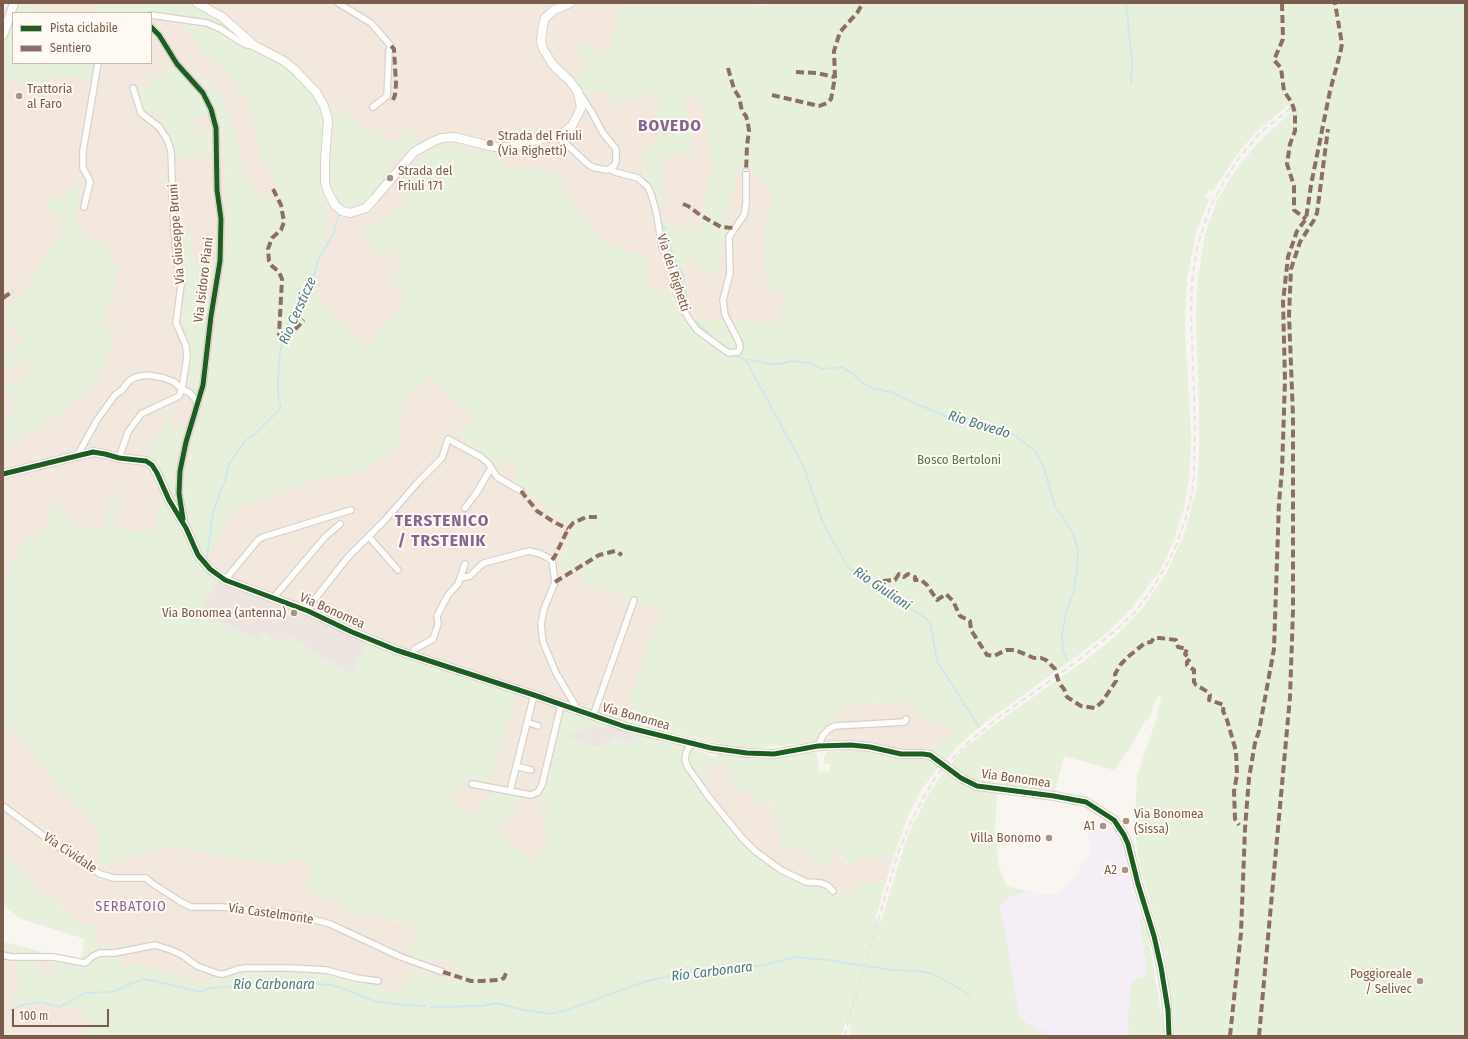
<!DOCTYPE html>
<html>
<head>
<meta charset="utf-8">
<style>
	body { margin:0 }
	#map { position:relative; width:1468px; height:1039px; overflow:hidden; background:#f9f5f0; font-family:"Fira Sans Condensed",sans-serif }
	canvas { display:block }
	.frame { position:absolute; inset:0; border:4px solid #7a5c4d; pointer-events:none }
	.legend { position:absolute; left:12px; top:12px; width:140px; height:52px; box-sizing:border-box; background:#fffaf3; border:1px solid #cabbb1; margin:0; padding:5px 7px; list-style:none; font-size:12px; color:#7a5c4d }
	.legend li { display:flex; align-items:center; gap:8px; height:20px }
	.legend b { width:20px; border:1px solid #cabbb1 }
	.scale { position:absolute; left:12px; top:1009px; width:97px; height:18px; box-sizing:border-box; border:2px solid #7a5c4d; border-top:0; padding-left:5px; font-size:12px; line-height:14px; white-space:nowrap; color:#7a5c4d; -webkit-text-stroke:3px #fffaf3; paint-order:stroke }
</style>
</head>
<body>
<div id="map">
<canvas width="1468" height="1039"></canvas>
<div class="frame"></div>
<ul class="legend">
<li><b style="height:5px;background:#1b5e20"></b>Pista ciclabile</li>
<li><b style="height:5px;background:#8d6e63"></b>Sentiero</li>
</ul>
<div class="scale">100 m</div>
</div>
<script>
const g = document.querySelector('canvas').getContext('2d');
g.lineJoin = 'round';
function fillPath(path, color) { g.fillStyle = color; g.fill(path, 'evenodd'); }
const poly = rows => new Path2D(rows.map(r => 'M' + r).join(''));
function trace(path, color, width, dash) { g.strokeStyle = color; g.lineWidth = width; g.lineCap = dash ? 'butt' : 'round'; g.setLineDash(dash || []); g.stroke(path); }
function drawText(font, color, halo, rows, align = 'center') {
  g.font = font + ' "Fira Sans Condensed",sans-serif'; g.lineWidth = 4; g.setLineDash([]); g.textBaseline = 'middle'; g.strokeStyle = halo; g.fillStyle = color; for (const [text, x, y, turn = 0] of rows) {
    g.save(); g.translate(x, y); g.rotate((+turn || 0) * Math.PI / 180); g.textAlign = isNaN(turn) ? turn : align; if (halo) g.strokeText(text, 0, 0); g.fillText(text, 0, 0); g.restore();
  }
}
fillPath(poly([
	[8,3,632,3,615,13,617,22,613,34,611,54,597,54,588,43,606,90,631,100,649,91,661,110,661,138,646,165,650,187,656,200,662,176,662,157,692,151,690,127,685,99,694,93,703,109,712,156,711,176,699,229,683,230,663,221,680,279,684,264,699,261,702,275,718,262,721,244,735,224,724,217,731,194,735,189,736,174,740,169,752,168,773,196,763,233,787,294,778,323,680,318,672,296,647,287,647,256,603,243,565,191,557,174,541,172,537,167,508,170,501,157,451,145,407,200,362,234,394,246,402,262,392,281,406,301,366,348,315,296,329,209,323,191,321,179,322,161,317,100,304,83,261,54,241,45,215,28,182,24,205,54,228,74,245,94,252,115,262,157,281,195,260,200,244,170,237,139,226,105,212,86,191,70,205,84,218,111,223,138,226,206,226,259,215,337,202,405,185,473,184,506,209,556,233,509,318,479,360,472,400,447,400,421,404,400,431,376,475,418,457,434,498,467,504,458,519,468,513,482,527,491,573,529,559,561,579,569,594,584,664,613,648,645,623,721,617,727,564,710,540,808,549,808,544,830,550,837,535,861,494,833,520,798,472,818,451,799,465,781,487,783,382,648,367,642,266,597,234,590,218,580,206,570,191,550,162,493,155,524,151,530,145,533,137,530,126,532,112,525,117,509,119,481,102,529,69,524,57,502,48,505,51,513,44,532,31,537,7,577,3,582,3,6,5,9],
	[13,13,151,13,151,63,13,63],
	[902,698,923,717,957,731,953,738,922,752,815,742,828,726,837,711,859,704,892,703],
	[3,726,11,726,59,787,99,827,99,865,165,846,283,865,287,857,312,865,307,890,335,901,359,917,367,911,404,925,408,920,421,926,406,956,432,957,449,962,461,973,454,984,400,993,365,984,321,975,291,972,234,974,199,984,148,966,121,965,119,956,115,949,96,944,69,921,70,914,59,902,52,901,40,892,25,878,27,874,3,856],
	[686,745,694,746,689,758,691,767,707,778,705,768,727,760,752,788,769,802,772,810,778,820,782,848,800,841,828,863,836,851,851,867,857,858,865,857,893,859,886,881,864,884,845,895,835,895,824,889,791,880,752,854,727,827,687,773,682,761],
	[3,949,16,953,51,954,51,962,57,972,46,979,20,987,19,1004,49,1001,61,1007,84,1010,93,1027,79,1036,3,1036]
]), '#f2e8de');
fillPath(poly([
	[218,580,234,590,266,597,367,642,351,674,288,637,282,644,258,641,199,611],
	[595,726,617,727,634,733,635,738,630,744,615,738,604,746,592,747,565,735]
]), '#ede5e0');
fillPath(poly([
	[1099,819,1105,820,1123,841,1126,851,1125,851,1133,894,1148,936,1163,1024,1163,1036,857,1036,1006,886,1045,895,1060,893,1073,879,1091,852,1088,835]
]), '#f6eef6');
fillPath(poly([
	[18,3,31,3,34,10,39,13,14,13],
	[100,3,117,4,118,3,189,3,221,21,235,32,243,41,219,25,210,22,152,12,95,13],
	[632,3,753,3,762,6,772,3,1465,3,1465,1036,1175,1036,1171,998,1164,950,1140,867,1133,820,1135,817,1137,776,1156,720,1161,698,1160,695,1157,696,1149,719,1145,721,1130,748,1114,770,1064,756,1055,791,973,781,959,781,970,788,997,793,995,828,998,863,1006,886,1028,892,1015,894,1007,898,1000,906,1000,912,1004,924,1019,1017,1036,1030,1045,1031,1047,1036,849,1036,851,1024,845,1022,842,1036,79,1036,92,1027,84,1010,61,1007,49,1001,20,1004,11,994,20,986,15,962,36,961,46,979,57,972,51,962,67,963,82,967,89,964,94,959,104,957,119,956,122,965,148,966,199,984,234,974,290,972,321,975,365,984,400,993,415,970,454,984,461,973,449,962,432,957,426,963,406,956,420,926,408,920,405,925,367,911,359,918,335,901,307,890,312,865,287,857,283,865,165,846,98,865,99,827,59,787,11,726,3,726,3,582,7,577,23,539,31,537,44,532,51,513,48,505,57,502,69,524,102,529,119,479,117,509,112,525,126,532,137,530,146,533,151,530,155,524,161,492,191,550,206,570,218,580,199,611,258,641,264,632,282,644,288,637,351,674,367,642,516,693,492,777,487,783,465,781,451,799,472,818,493,792,520,797,495,833,535,861,550,837,544,830,549,809,540,808,564,710,617,727,595,726,566,735,592,747,604,746,615,738,630,744,635,738,634,733,686,745,682,761,687,773,727,827,752,854,791,880,824,889,835,895,845,895,864,884,886,881,875,920,881,922,907,837,928,795,945,770,964,749,987,730,1087,659,1116,636,1143,608,1166,574,1185,532,1197,488,1199,450,1199,411,1196,319,1198,277,1205,234,1217,201,1230,178,1255,146,1291,112,1288,105,1254,134,1235,157,1213,191,1209,190,1205,197,1209,200,1197,229,1187,276,1185,325,1191,438,1189,478,1184,508,1173,542,1161,569,1131,609,1109,631,1081,653,979,727,961,743,939,766,922,789,908,815,893,859,865,857,858,858,852,867,844,858,836,851,828,863,820,869,800,842,787,852,782,848,778,820,772,810,770,802,757,804,752,788,734,792,727,760,705,768,707,778,703,783,691,767,689,758,692,749,716,758,718,752,755,759,816,752,820,772,825,770,825,772,831,771,830,763,824,764,824,757,826,755,826,752,842,750,866,750,895,757,929,760,933,762,938,758,922,752,953,738,956,731,923,717,902,698,892,703,859,704,837,711,835,724,828,726,815,742,748,749,721,744,623,721,648,645,664,613,594,584,586,587,579,569,560,571,559,562,573,529,527,491,513,482,519,468,504,458,498,467,457,434,474,418,431,377,404,400,400,421,400,447,360,472,318,479,233,509,209,557,198,542,184,506,185,473,202,405,215,337,226,259,226,206,223,138,218,111,205,84,187,67,212,86,226,105,237,139,244,170,260,199,281,195,262,157,252,115,245,94,228,74,205,54,182,24,215,28,241,45,283,64,304,83,317,100,322,109,325,124,321,179,323,191,329,209,315,296,366,348,406,301,392,281,402,262,394,247,376,256,362,234,407,200,403,183,416,162,433,149,451,145,501,157,508,170,537,167,541,172,557,174,565,191,603,243,647,256,647,287,673,296,680,318,778,323,787,294,767,286,763,233,773,196,752,168,741,169,736,174,735,189,731,194,725,217,735,224,721,244,718,262,720,271,702,276,699,261,684,264,681,280,674,266,667,245,663,220,683,230,699,229,711,176,712,156,703,109,694,93,685,99,690,127,692,151,662,157,663,197,663,206,658,207,656,200,650,187,640,176,646,165,640,153,661,138,650,120,661,110,649,91,631,100,615,105,606,90,588,95,572,79,589,68,579,49,588,43,597,54,611,54,613,34,617,22,615,13],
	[13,16,13,63,96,63,92,81,55,74,52,93,42,91,43,86,30,83,29,84,3,79,4,54,10,25],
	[174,67,199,94,209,113,191,120,196,134,212,133,212,152,175,160,172,138,159,115,153,112,146,113,142,106,138,91,151,83,148,77,160,76],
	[332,104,370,131,397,142,406,128,418,144,411,149,408,147,402,151,389,167,393,171,367,201,354,207,348,208,339,203,330,186,329,163,336,131],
	[74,183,78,183,79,202,74,226,111,251,108,262,120,268,113,281,118,283,100,323,114,327,110,347,102,368,90,388,54,418,25,436,3,445,3,426,11,416,13,410,13,405,17,401,5,392,4,388,11,382,25,378,30,374,28,365,23,362,18,362,3,370,3,356,23,341,14,327,10,325,6,317,13,302,13,298,27,290,45,255,62,231,63,220,46,207,49,196,64,200],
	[180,235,194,238,190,258,214,265,208,295,201,373,196,395,193,389,187,385,189,374,191,351,188,332,183,328,181,321,187,285,182,266],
	[168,407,173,408,170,426,186,427,178,448,173,476,177,504,163,475,153,460,147,456,146,449,153,446,152,440,162,432,162,424,167,422,168,413,165,410],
	[3,856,27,874,25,878,40,892,52,901,58,902,70,914,69,921,97,925,96,944,115,949,102,949,89,954,81,961,85,939,21,919,3,905],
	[1139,912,1148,936,1163,1024,1163,1036,1129,1036,1128,1016,1132,981,1147,976],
	[3,942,51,954,16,953,3,949]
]), '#e7f0db');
trace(poly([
	[1126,3,1132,61,1131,83],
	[662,222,674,258,684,276,687,308,690,316,716,341],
	[733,355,745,359,770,364,779,364,791,361,809,363,823,369,841,367,852,373,860,381,872,388,891,392,905,399,957,421,987,426,1013,434,1035,451,1039,457,1044,468,1055,507,1063,517,1074,536,1078,550,1077,569,1074,590,1066,612,1062,636,1063,651,1067,661],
	[745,359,804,467,823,523,847,566,868,582,930,621,937,661,979,727],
	[207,557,213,512,225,480,229,464,245,441,255,434,281,408,278,395,278,378,280,351,285,332,299,300,306,294,314,275,318,260,334,232,339,214],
	[431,1007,482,1006,496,1003,520,1009,549,1014,567,1010,641,983,680,973,759,966,796,957,827,960,893,970,920,971,933,974,969,994],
	[10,1010,22,1005,40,1002,60,1007,85,993,111,992,118,990,132,983,145,979,201,992,210,988,227,987,249,983,275,984,302,983,330,985,339,987,374,1001,401,1005,426,1006]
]), '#d0e8ea', 2);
const street = poly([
	[338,3,371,23,391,46,389,50,387,96,373,107],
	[151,15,207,23,221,29,239,41,247,45,255,46],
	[151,27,159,35,177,64,203,93,211,109,216,128,217,190,221,219,220,261,211,316,203,385,186,442,180,471,179,493,184,520],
	[554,136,563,141,589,165,595,168,607,170,614,166,616,161,616,149,603,133,591,111,579,93],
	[609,169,615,172,638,178,648,187,651,194,656,211,662,247,678,280,681,303,684,310,689,319,697,330,720,347,729,353,738,352,740,348,739,342,725,315,723,300,730,273,729,237,744,215,746,204,746,172],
	[84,207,90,182,89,179,83,168,83,151,98,63],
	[77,456,97,420,115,395,122,390,129,381,136,377,147,375,164,378,174,382,182,389,190,393,198,403],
	[119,458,128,432,141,414,179,396,182,389,187,357,186,346,176,323,181,285,178,268,174,231,171,151,167,139,159,127,141,113,133,88],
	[465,508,477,492,491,468],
	[369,537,398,570],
	[461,578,470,576,480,566,484,563,529,551,541,554,552,560,555,582,544,609,541,624,542,634,543,642,556,673,578,710],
	[225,580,258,540,263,537,351,510],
	[274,597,325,537,340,524],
	[308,611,311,604,348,557,385,520,419,481,442,458,448,439,481,457,488,463,497,477,521,491],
	[411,655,415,649,433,639,438,624,437,616,448,595,458,584,465,564],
	[593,716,634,600],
	[527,722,538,726],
	[691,743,686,753,685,759,687,766,708,796,742,838,755,851,781,870,806,882,821,883,828,886,833,891],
	[818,746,823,735,829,729,835,726,905,722,906,719],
	[516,766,531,770],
	[472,784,531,795,538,792,542,785,561,705],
	[510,791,534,695],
	[3,806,60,848,100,874,114,878,146,878,153,884,181,902,191,907,222,907,272,912,301,916,330,924,401,957,443,972],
	[3,955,11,957,53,957,85,963,93,956,100,953,115,953,155,945,171,950,182,955,197,966,219,974,224,974,238,969,246,968,291,968,326,970,356,978,378,981]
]);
const secondary = poly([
	[197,3,222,17,255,46,284,61,294,69,316,92,324,106,328,120,325,161,325,183,328,192,335,205,342,211,350,213,366,208,375,198,414,152,434,141,442,138,454,137,494,147,508,147,560,135,572,126,581,108,578,92,570,81,553,65,543,49,541,41,543,25,545,18,554,10,570,3],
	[3,35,14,3],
	[3,474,93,452,105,454,119,458,146,461,152,465,157,473,169,500,186,528,198,555,210,569,225,580,308,611,352,632,396,650,534,695,626,727,711,748,747,753,774,754,818,746,851,745,870,747,901,754,923,754,930,755,936,759],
	[961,778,977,786,1054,796,1086,802,1114,820,1124,835,1128,844,1138,884,1158,950,1166,996,1169,1036]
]);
trace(street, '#d7d1cb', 8);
trace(secondary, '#d9d2cb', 10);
trace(street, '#fefefd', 5.5);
trace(secondary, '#fefefd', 8);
trace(poly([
	[845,1036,848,1022,898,853,912,819,933,781,943,768,972,739,1003,714,1075,663,1115,631,1135,612,1149,594,1169,561,1177,543,1186,517,1192,493,1194,473,1195,423,1191,311,1192,282,1197,247,1206,219,1211,205,1231,170,1241,155,1261,132,1291,108]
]), '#e6e3e7', 2, [6, 4]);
const secondaryBridge = poly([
	[936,759,961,778]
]);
trace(secondaryBridge, '#d9d2cb', 10, []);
trace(secondaryBridge, '#fefefd', 8);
trace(poly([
	[1282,3,1283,39,1274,60,1281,68,1284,91,1292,103,1295,113,1295,131,1290,144,1287,164,1294,186,1294,210,1306,219],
	[391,46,394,49,396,84,395,95,393,100],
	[728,68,734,89,739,97,742,111,746,116,748,123,749,131,747,146,746,172],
	[796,72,816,73,835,77],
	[772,95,819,106,827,103,831,99,835,77,834,51,840,32,857,13,863,3],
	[273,189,281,205,284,222,281,230,272,238,268,249,269,261,272,266,279,272,282,279,279,334,281,338,285,339,289,336,301,323,304,320],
	[683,204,688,206,700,215,721,227,734,228],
	[3,298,13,291],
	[521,491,537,511,554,522,568,529],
	[552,560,555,556,568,529,573,523,586,517,598,517],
	[883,581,895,580,899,574,904,577,908,574,915,577,915,580,921,580,927,585,937,600,946,594,953,601,960,616,970,621,971,630,987,655,994,656,1006,650,1015,650,1034,658,1041,658,1046,660,1055,669,1059,683,1064,689,1067,697,1081,706,1095,708,1102,702,1116,681,1115,674,1121,664,1129,656,1145,643,1151,642,1154,638,1160,638,1176,640,1178,647,1187,649,1185,654,1190,659,1187,662,1187,665,1194,670,1194,682,1196,685,1208,692,1210,695,1209,700,1224,705,1223,711,1227,720,1236,751,1237,775,1234,791,1235,819,1239,825],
	[555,582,599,555,615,551,622,555],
	[443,972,471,981,482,981,499,980,504,978,506,973],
	[1230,1036,1241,933,1245,829,1249,778,1255,743,1259,731,1274,649,1279,502,1282,471,1285,380,1283,302,1288,257,1297,231,1306,219,1311,185,1330,91,1340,54,1342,44,1335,3],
	[1259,1036,1290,697,1293,611,1293,416,1289,315,1291,269,1300,242,1314,220,1317,213,1328,129]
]), '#8d6e63', 4, [8, 4]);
trace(poly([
	[151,27,159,35,177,64,203,93,211,109,216,128,217,190,221,219,220,261,211,316,203,385,186,442,180,471,179,493,183,519],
	[3,474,93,452,105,454,119,458,146,461,152,465,157,473,169,500,186,528,198,555,210,569,225,580,308,611,352,632,396,650,534,695,626,727,711,748,747,753,774,754,818,746,851,745,870,747,901,754,923,754,930,755,961,778,977,786,1054,796,1086,802,1114,820,1124,835,1128,844,1138,884,1154,936,1161,967,1168,1010,1169,1036]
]), '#1b5e20', 5);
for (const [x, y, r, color] of [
	[19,96,4,"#a69286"],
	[490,143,4,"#a69286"],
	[390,178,4,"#a69286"],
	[294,613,4,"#a69286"],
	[1126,821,4,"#a69286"],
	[1103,826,4,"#a69286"],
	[1049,838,4,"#a69286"],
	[1125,870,4,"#a69286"],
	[1420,981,4,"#a69286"]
]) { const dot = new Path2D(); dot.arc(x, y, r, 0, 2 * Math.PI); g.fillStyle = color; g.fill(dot); trace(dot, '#fffaf3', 1.5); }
drawText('13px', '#7a5c4d', '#fffaf3', [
	["Trattoria",27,89,"left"],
	["al Faro",27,104,"left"],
	["Strada del Friuli",498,136,"left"],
	["(Via Righetti)",498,151,"left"],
	["Strada del",398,171,"left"],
	["Friuli 171",398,186,"left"],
	["Via Bonomea (antenna)",286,613],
	["Via Bonomea",1134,814,"left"],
	["(Sissa)",1134,829,"left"],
	["A1",1095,826],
	["Villa Bonomo",1041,838],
	["A2",1117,870],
	["Poggioreale",1412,974],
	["/ Selivec",1412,989]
], 'right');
drawText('13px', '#7a5c4d', '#fffaf3', [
	["Via Giuseppe Bruni",177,234,-94],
	["Via dei Righetti",673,273,72],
	["Via Isidoro Piani",204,280,-83],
	["Via Bonomea",332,611,24],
	["Via Bonomea",636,717,16],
	["Via Bonomea",1016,779,8],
	["Via Cividale",70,853,34],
	["Via Castelmonte",271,914,8]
]);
drawText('13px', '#537a41', '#fffaf3', [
	["Bosco Bertoloni",959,460]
]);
drawText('italic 14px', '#437c86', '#fffaf3', [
	["Rio Cersticze",298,311,-66],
	["Rio Bovedo",979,425,17],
	["Rio Giuliani",882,589,34],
	["Rio Carbonara",712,972,-7],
	["Rio Carbonara",274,985]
]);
g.letterSpacing = '1px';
drawText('14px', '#846695', '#fffaf3', [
	["SERBATOIO",131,907]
]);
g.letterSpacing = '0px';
g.letterSpacing = '1px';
drawText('bold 17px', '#846695', '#fffaf3', [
	["BOVEDO",670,126],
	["TERSTENICO",442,521],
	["/ TRSTENIK",442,541]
]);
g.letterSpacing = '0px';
</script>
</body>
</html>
